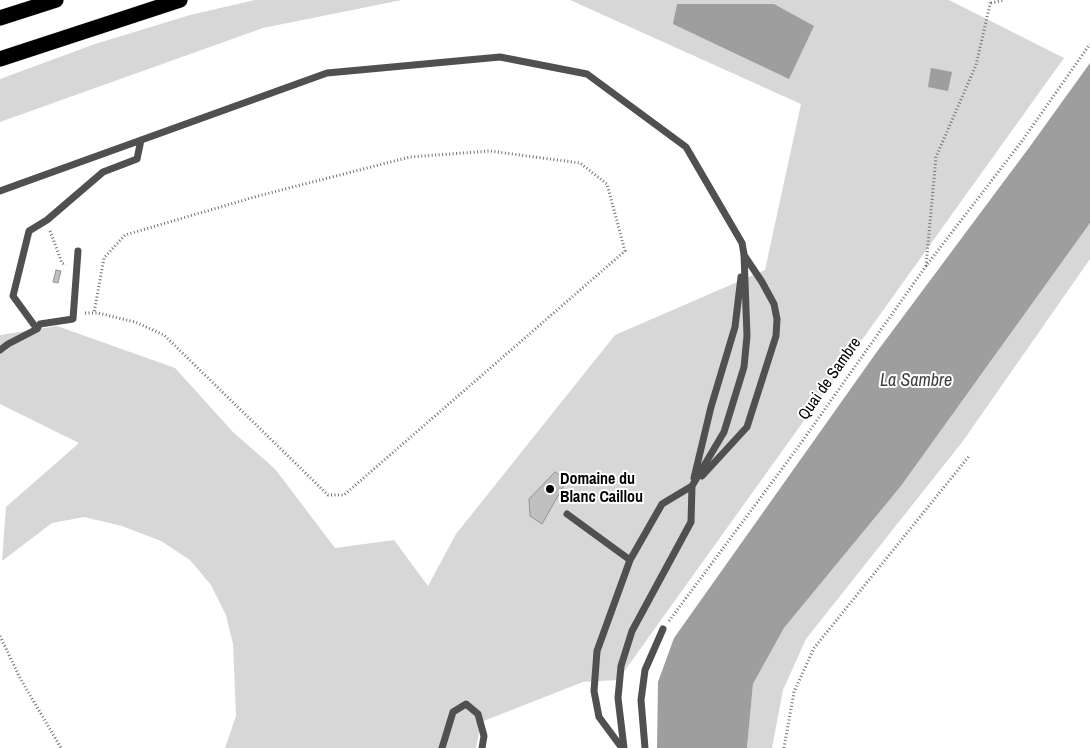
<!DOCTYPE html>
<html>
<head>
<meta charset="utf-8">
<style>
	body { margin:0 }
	canvas { display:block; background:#fff }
</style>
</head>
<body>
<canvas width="1090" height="748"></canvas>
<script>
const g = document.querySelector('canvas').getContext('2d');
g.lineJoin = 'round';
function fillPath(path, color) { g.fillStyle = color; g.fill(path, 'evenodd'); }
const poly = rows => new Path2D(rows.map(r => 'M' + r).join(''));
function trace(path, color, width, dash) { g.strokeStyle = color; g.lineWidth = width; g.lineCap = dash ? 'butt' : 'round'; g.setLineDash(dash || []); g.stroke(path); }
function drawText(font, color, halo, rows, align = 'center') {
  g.font = font + ' "Archivo Narrow",sans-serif'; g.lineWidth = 4; g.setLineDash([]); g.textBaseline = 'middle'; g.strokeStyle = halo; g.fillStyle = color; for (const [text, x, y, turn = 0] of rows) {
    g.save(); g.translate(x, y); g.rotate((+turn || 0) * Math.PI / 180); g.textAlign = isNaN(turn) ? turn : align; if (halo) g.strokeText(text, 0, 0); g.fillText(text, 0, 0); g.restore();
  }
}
fillPath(poly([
	[255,0,402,0,263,28,0,122,0,79,95,44,190,15],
	[570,0,949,0,1064,58,618,680,583,682,481,722,476,748,225,748,236,716,233,644,226,615,211,585,190,560,161,541,122,526,84,517,52,523,2,561,6,507,79,443,0,404,0,335,57,326,175,368,233,432,275,469,335,548,394,540,428,586,456,534,615,335,765,270,801,104],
	[1090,223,1090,259,963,441,806,639,783,690,772,748,747,748,753,684,784,628,901,486]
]), '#d7d7d7');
fillPath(poly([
	[677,4,774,4,814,26,789,79,673,24],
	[1090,63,1090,223,901,486,784,628,753,684,747,748,657,748,658,682,674,638,876,353,1031,145],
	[931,68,952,72,948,91,928,87]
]), '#9e9e9e');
const building = poly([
	[56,270,61,271,58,283,53,282,56,270],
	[555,472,567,480,542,524,530,516,529,499,555,472]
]);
fillPath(building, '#c0c0c0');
trace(building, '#949494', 1);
const highway = poly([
	[0,18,56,0],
	[0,59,180,0]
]);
trace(highway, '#dbdbdb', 16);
trace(poly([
	[991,3,1004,0],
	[50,231,62,263,66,265],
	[926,266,936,157,976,65,991,0],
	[85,313,98,313,135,322,164,335,328,495,344,495,625,251,607,184,580,163,490,151,410,157,258,196,125,235,104,258,94,313],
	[669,621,796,450,926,266,1022,141,1090,44],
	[0,636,20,678,61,748],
	[784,748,794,692,814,648,970,455]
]), '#727272', 3, [1, 2.5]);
trace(poly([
	[0,191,327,73,500,57,587,74,686,147,742,243,744,254,747,336,744,367,724,432,692,486],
	[37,329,13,296,29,231,47,220,103,172,137,159,141,140],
	[0,350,8,344,37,329,40,324,73,319,78,251],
	[702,476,747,427,776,336,777,319,774,304,762,282,744,255],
	[694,478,711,407,735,327,741,277],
	[567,514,630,560],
	[442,748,453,712,466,704,478,714,484,736,482,748],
	[622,748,599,717,594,691,597,651,630,560,662,504,692,486,691,522,632,631,621,666,618,698,624,748],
	[645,748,641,700,645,670,663,629]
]), '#505050', 7);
trace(highway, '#000', 15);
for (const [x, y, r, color] of [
	[550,489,5,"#000"]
]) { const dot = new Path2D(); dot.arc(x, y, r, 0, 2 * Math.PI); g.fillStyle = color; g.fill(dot); trace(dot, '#fff', 2); }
drawText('16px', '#000', '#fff', [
	["Quai de Sambre",830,379,-55]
]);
drawText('bold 16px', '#000', '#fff', [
	["Domaine du",560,480],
	["Blanc Caillou",560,498]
], 'left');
drawText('italic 18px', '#3f3f3f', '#fff', [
	["La Sambre",916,381]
]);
</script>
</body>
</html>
